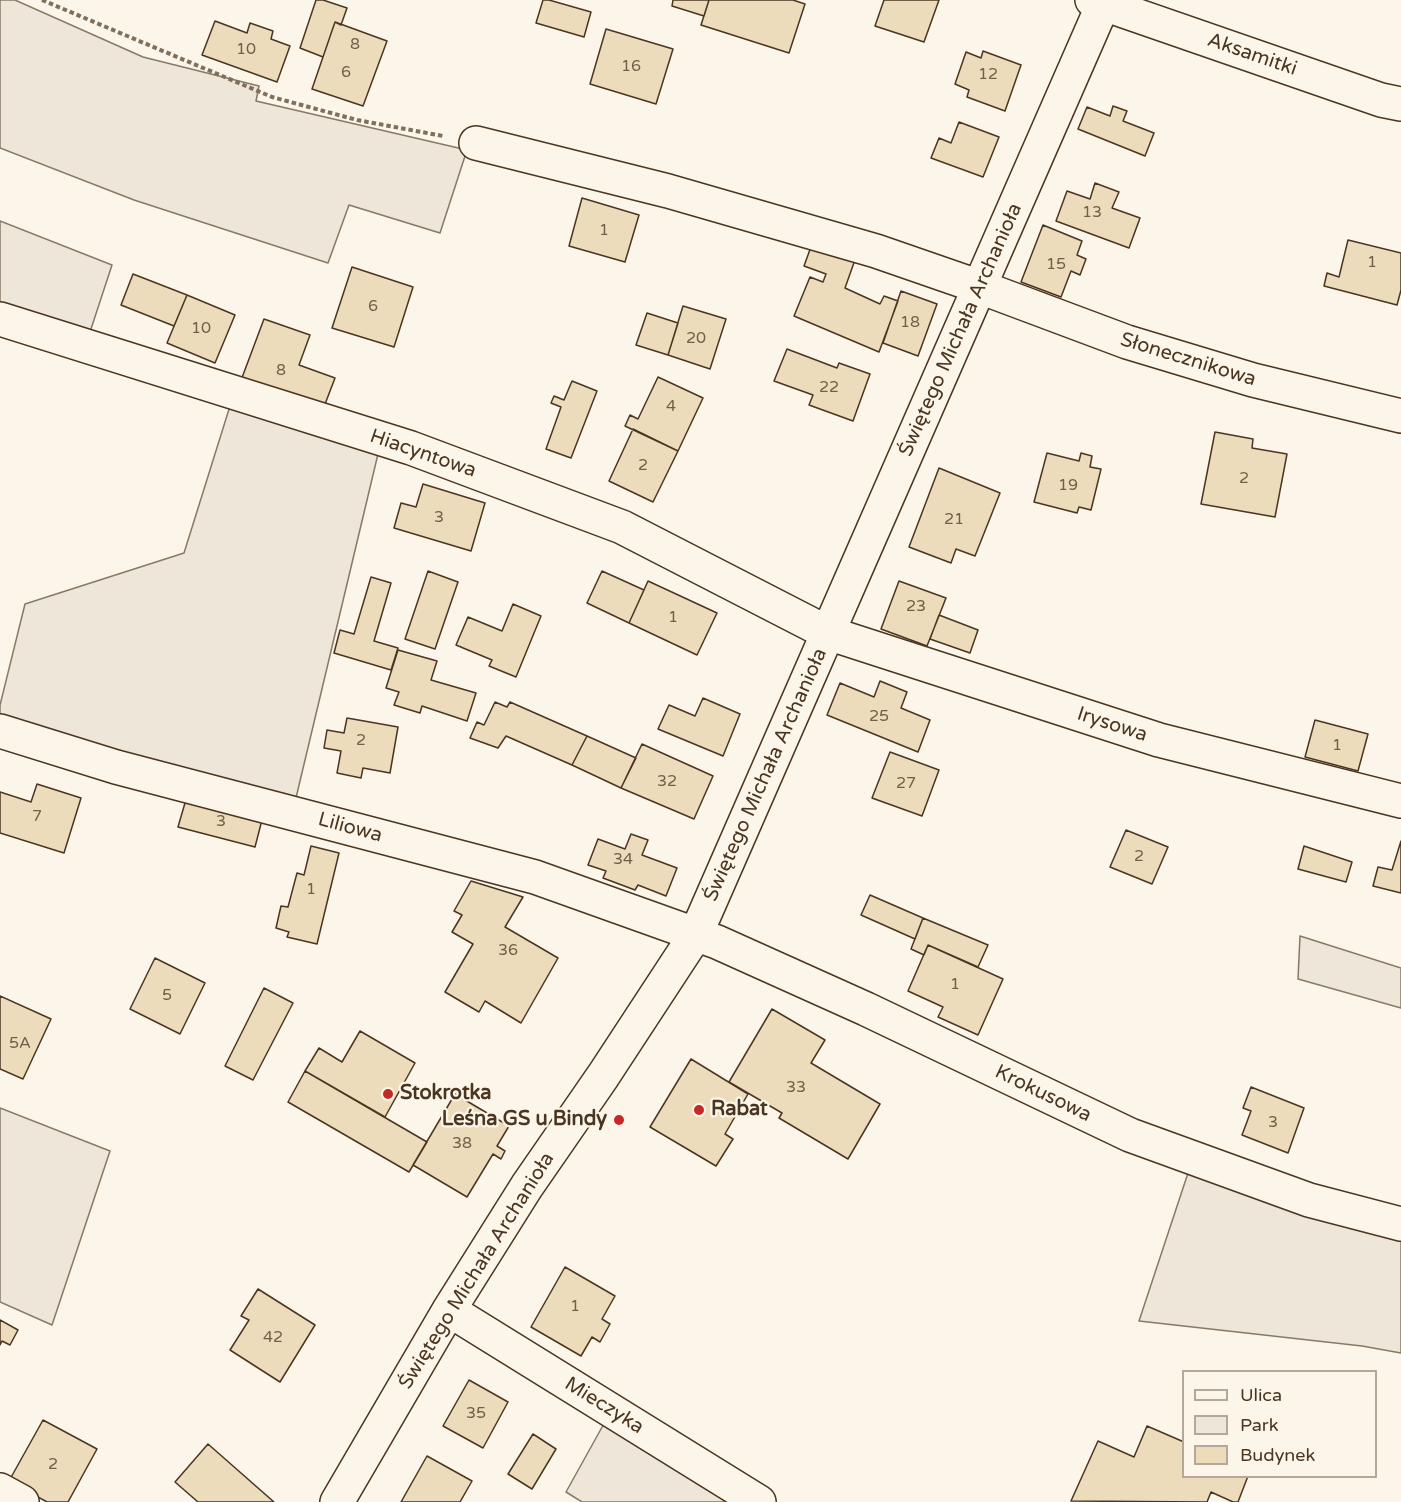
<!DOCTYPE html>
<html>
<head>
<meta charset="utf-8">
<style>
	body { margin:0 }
	#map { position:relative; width:1401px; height:1502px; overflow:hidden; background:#fbf6e9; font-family:"Varela Round",sans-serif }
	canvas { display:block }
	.legend { position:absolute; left:1182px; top:1370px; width:195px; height:108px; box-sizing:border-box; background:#fbf6e9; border:2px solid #b4a999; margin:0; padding:8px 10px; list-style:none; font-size:18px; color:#4a3520 }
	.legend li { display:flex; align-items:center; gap:12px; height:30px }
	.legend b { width:30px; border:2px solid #b4a999 }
</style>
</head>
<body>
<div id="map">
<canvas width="1401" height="1502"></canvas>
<ul class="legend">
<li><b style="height:8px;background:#fbf6e9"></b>Ulica</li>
<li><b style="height:16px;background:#ede6d9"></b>Park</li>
<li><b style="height:16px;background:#ecdcbc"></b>Budynek</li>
</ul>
</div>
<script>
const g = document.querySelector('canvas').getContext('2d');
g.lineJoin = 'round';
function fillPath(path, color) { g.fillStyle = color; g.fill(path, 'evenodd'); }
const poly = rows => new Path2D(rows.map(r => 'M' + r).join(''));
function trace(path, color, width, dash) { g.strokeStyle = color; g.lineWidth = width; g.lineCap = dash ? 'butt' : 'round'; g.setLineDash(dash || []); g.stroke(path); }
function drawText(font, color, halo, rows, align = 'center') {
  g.font = font + ' "Varela Round",sans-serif'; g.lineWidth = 4.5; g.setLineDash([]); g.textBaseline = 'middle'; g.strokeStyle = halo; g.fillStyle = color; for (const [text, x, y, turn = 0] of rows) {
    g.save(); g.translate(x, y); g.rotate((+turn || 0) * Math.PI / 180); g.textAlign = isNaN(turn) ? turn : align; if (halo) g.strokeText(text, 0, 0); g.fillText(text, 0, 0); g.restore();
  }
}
const green = poly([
	[0,0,15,0,143,57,259,86,256,101,467,150,440,233,349,205,328,263,134,200,0,148,0,0],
	[0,221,112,265,88,338,0,311,0,221],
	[230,406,378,454,295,802,0,721,0,705,25,604,184,553,230,406],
	[1300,936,1401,968,1401,1008,1298,979,1300,936],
	[0,1108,110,1151,52,1325,0,1302,0,1108],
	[1189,1170,1401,1236,1401,1353,1362,1346,1139,1321,1189,1170],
	[606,1420,736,1502,582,1502,566,1492,606,1420]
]);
fillPath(green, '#ede6d9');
trace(green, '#887966', 1.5);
const building = poly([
	[316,0,323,0,347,8,341,25,335,22,323,57,300,48,316,0],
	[543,0,549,0,591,12,584,37,536,23,543,0],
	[673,0,709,0,704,16,672,6,673,0],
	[709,0,793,0,805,4,789,53,701,25,709,0],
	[884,0,939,0,924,42,875,26,884,0],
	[215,21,247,33,250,23,273,31,271,39,290,46,277,82,202,55,215,21],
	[335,22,387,41,363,106,312,89,335,22],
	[606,29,673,49,656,104,590,84,606,29],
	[983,51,1021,65,1005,111,967,97,969,90,955,84,966,52,981,58,983,51],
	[1113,106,1127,111,1123,121,1154,133,1145,156,1078,129,1087,107,1110,116,1113,106],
	[959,122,999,137,983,177,931,158,939,138,951,143,959,122],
	[1095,183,1119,192,1112,208,1140,218,1129,248,1056,221,1067,191,1090,199,1095,183],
	[582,198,639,215,625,262,569,246,582,198],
	[1043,225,1082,241,1077,255,1086,259,1080,275,1071,271,1061,297,1021,282,1043,225],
	[1348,240,1401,253,1401,290,1397,305,1324,286,1327,273,1339,277,1348,240],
	[812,244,856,257,845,288,880,304,884,296,898,301,879,352,794,316,810,277,823,282,826,274,804,266,812,244],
	[352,267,413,287,394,347,332,328,352,267],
	[133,274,187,295,174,326,121,305,133,274],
	[901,291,937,304,918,356,883,343,901,291],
	[187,295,235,315,215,363,167,343,187,295],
	[683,306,726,319,710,369,668,355,683,306],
	[647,313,678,323,668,355,636,345,647,313],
	[264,319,310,335,299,365,335,378,322,412,240,383,264,319],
	[787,349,837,368,839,363,870,374,853,421,809,405,813,395,774,381,787,349],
	[658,377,703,398,678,451,625,426,630,415,638,419,658,377],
	[572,381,597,391,571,458,546,449,561,407,551,403,554,396,564,400,572,381],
	[633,429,678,451,653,502,609,481,633,429],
	[1215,432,1253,439,1252,448,1287,454,1275,517,1201,504,1215,432],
	[1047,453,1079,461,1081,453,1092,456,1090,467,1101,469,1091,510,1079,507,1077,513,1034,502,1047,453],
	[939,468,1000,493,975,556,956,549,951,563,909,547,939,468],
	[423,484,485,503,471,551,394,528,401,503,416,507,423,484],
	[428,571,458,582,435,649,405,639,428,571],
	[602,571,644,590,629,623,587,603,602,571],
	[371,577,391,583,374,641,398,648,391,670,334,653,340,630,354,634,371,577],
	[648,581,717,613,697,655,629,623,648,581],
	[899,581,946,598,927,646,881,629,899,581],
	[513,604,541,616,516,677,489,666,492,660,456,645,468,617,502,631,513,604],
	[939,615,978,630,970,653,930,639,939,615],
	[398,650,437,661,431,680,476,693,467,721,422,706,420,713,394,705,399,692,386,688,398,650],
	[880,681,907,692,901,708,930,720,918,752,827,715,840,683,874,697,880,681],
	[703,698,740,714,723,756,658,729,669,705,695,716,703,698],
	[495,702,507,707,510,702,587,736,572,765,506,736,498,748,470,738,477,722,484,725,495,702],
	[347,718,398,727,390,773,363,768,361,778,337,773,341,751,324,748,327,730,344,733,347,718],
	[1315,720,1368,734,1358,771,1305,757,1315,720],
	[587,736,636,758,621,788,572,765,587,736],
	[642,744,713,776,694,819,621,788,642,744],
	[890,752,939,770,922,816,872,798,890,752],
	[37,784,81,798,64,853,0,833,0,792,31,802,37,784],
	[187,796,263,816,255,847,178,827,187,796],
	[1126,830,1168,847,1152,884,1110,867,1126,830],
	[631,834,648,840,642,855,677,868,666,896,638,885,635,890,603,878,606,871,588,865,598,839,625,849,631,834],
	[1401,841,1401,893,1373,886,1378,867,1392,870,1401,841],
	[311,846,339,853,317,944,287,937,289,932,276,928,281,906,288,907,297,873,304,875,311,846],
	[1304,846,1352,862,1346,882,1298,869,1304,846],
	[471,881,523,897,505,927,558,958,521,1023,485,1001,479,1012,445,992,473,944,452,932,462,915,454,911,471,881],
	[870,895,923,918,915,939,861,915,870,895],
	[923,918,988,945,978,967,928,945,924,955,911,949,923,918],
	[928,945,1003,979,978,1035,938,1017,943,1007,908,991,928,945],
	[155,958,205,983,180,1034,130,1009,155,958],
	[264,988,293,1003,253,1080,225,1066,264,988],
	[0,996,51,1019,23,1079,0,1069,0,996],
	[772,1009,825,1040,811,1063,880,1104,848,1159,779,1118,782,1113,729,1082,772,1009],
	[360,1031,415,1063,385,1117,305,1071,319,1048,342,1062,360,1031],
	[691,1059,748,1094,725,1134,733,1139,716,1166,650,1127,691,1059],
	[305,1071,427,1142,409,1172,288,1102,305,1071],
	[1251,1087,1304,1108,1288,1153,1242,1135,1251,1111,1243,1108,1251,1087],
	[455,1094,509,1126,497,1146,505,1151,501,1159,493,1154,467,1197,413,1165,455,1094],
	[565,1267,615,1296,602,1319,610,1324,600,1342,592,1337,581,1356,531,1327,565,1267],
	[258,1289,315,1325,280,1382,230,1350,249,1320,241,1316,258,1289],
	[0,1320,18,1330,10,1345,2,1341,0,1345,0,1320],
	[469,1380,508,1402,483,1448,443,1426,469,1380],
	[43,1420,97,1449,68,1502,47,1502,9,1481,43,1420],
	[1147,1426,1184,1442,1184,1476,1248,1476,1238,1502,1233,1502,1211,1492,1207,1502,1071,1501,1098,1441,1134,1457,1147,1426],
	[533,1434,556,1449,532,1489,508,1474,533,1434],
	[208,1444,274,1502,198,1502,175,1482,208,1444],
	[427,1456,472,1481,460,1502,401,1502,427,1456]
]);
fillPath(building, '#ecdcbc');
trace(building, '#4a3520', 1.5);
const minor = poly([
	[1092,0,1381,100,1401,104],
	[476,143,668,191,876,251,980,287,1127,342,1253,380,1401,416],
	[0,319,411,448,622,527,828,633,1159,740,1401,801],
	[0,731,116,767,535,877,717,942,866,1009,1130,1135,1309,1200,1401,1224],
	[449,1310,759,1502],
	[0,1490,22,1502],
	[337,1502,449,1310,527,1186,603,1076,696,934,1105,0]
]);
trace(minor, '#4a3520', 36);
trace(poly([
	[42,0,272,97,357,120,443,136]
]), '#7f6f5c', 4, [4.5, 3]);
trace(minor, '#fbf6e9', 33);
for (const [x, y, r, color] of [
	[388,1094,6,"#c62828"],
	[699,1110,6,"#c62828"],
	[619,1120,6,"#c62828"]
]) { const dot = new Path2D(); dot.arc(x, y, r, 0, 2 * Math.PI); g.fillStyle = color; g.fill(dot); trace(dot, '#fbf6e9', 2); }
drawText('16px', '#725f47', null, [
	["8",355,45],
	["10",246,50],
	["16",631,67],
	["6",346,73],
	["12",988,75],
	["13",1092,213],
	["1",604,231],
	["1",1372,263],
	["15",1056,265],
	["6",373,307],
	["18",910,323],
	["10",201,329],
	["20",696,339],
	["8",281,371],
	["22",829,388],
	["4",671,407],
	["2",643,466],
	["2",1244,479],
	["19",1068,486],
	["3",439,518],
	["21",954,520],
	["23",916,607],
	["1",673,618],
	["25",879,717],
	["2",361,741],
	["1",1337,746],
	["32",667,782],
	["27",906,784],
	["7",37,817],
	["3",221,822],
	["2",1139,857],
	["34",623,860],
	["1",311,890],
	["36",508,951],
	["1",955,985],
	["5",167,996],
	["5A",20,1044],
	["33",796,1088],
	["3",1273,1123],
	["38",462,1144],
	["1",575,1307],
	["42",273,1338],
	["35",476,1414],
	["2",53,1465]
]);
drawText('20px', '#4a3520', '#fbf6e9', [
	["Aksamitki",1252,55,19],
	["Świętego Michała Archanioła",961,330,-66],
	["Słonecznikowa",1188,360,17],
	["Hiacyntowa",423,454,19],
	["Irysowa",1112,725,18],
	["Świętego Michała Archanioła",766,775,-66],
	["Liliowa",350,828,15],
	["Krokusowa",1043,1094,26],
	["Świętego Michała Archanioła",477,1271,-58],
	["Mieczyka",604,1406,32]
]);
drawText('bold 20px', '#4a3520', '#fbf6e9', [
	["Stokrotka",400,1094],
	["Rabat",711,1110],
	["Leśna GS u Bindy",607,1120,"right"]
], 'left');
</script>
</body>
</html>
